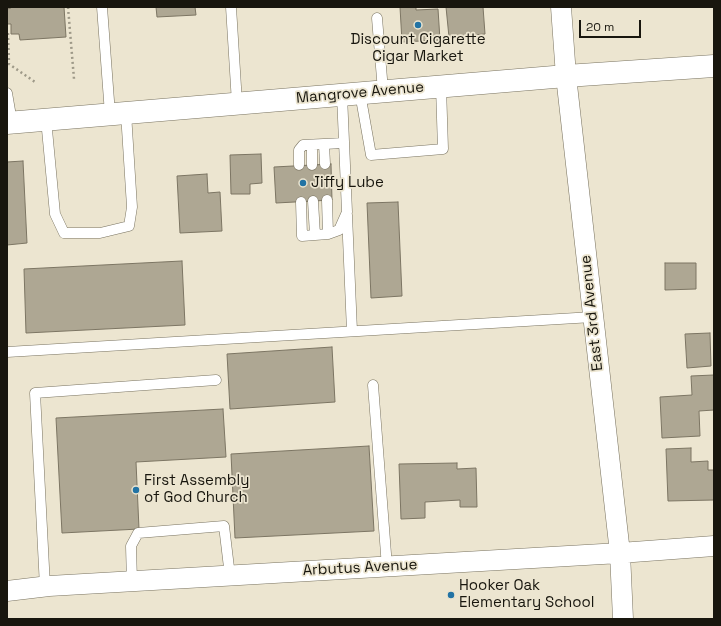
<!DOCTYPE html>
<html>
<head>
<meta charset="utf-8">
<style>
	body { margin:0 }
	#map { position:relative; width:721px; height:626px; overflow:hidden; background:#ece5d0; font-family:"Space Grotesk",sans-serif }
	canvas { display:block }
	.frame { position:absolute; inset:0; border:8px solid #18160e; pointer-events:none }
	.scale { position:absolute; left:579px; top:20px; width:62px; height:18px; box-sizing:border-box; border:2px solid #18160e; border-top:0; padding-left:5px; font-size:12px; line-height:14px; white-space:nowrap; color:#18160e; -webkit-text-stroke:3px #ece5d0; paint-order:stroke }
</style>
</head>
<body>
<div id="map">
<canvas width="721" height="626"></canvas>
<div class="frame"></div>
<div class="scale">20 m</div>
</div>
<script>
const g = document.querySelector('canvas').getContext('2d');
g.lineJoin = 'round';
function fillPath(path, color) { g.fillStyle = color; g.fill(path, 'evenodd'); }
const poly = rows => new Path2D(rows.map(r => 'M' + r).join(''));
function trace(path, color, width, dash) { g.strokeStyle = color; g.lineWidth = width; g.lineCap = dash ? 'butt' : 'round'; g.setLineDash(dash || []); g.stroke(path); }
function drawText(font, color, halo, rows, align = 'center') {
  g.font = font + ' "Space Grotesk",sans-serif'; g.lineWidth = 3.5; g.setLineDash([]); g.textBaseline = 'middle'; g.strokeStyle = halo; g.fillStyle = color; for (const [text, x, y, turn = 0] of rows) {
    g.save(); g.translate(x, y); g.rotate((+turn || 0) * Math.PI / 180); g.textAlign = isNaN(turn) ? turn : align; if (halo) g.strokeText(text, 0, 0); g.fillText(text, 0, 0); g.restore();
  }
}
const building = poly([
	[11,7,64,7,66,37,20,40,19,34,11,34,11,24,7,24,7,9,11,8,11,7],
	[156,7,195,7,196,15,157,17,156,7],
	[400,7,416,7,416,10,438,9,440,40,402,42,400,7],
	[446,7,483,7,485,34,449,37,446,7],
	[261,154,262,183,250,184,250,194,231,194,230,155,261,154],
	[23,161,27,243,7,245,7,162,23,161],
	[331,164,332,200,276,203,274,167,331,164],
	[207,174,208,193,220,192,222,231,180,233,177,176,207,174],
	[398,202,402,296,371,298,367,203,398,202],
	[182,261,185,325,26,333,24,269,182,261],
	[665,263,696,263,696,289,665,290,665,263],
	[710,333,711,366,687,368,685,334,710,333],
	[332,347,335,402,230,409,227,354,332,347],
	[714,375,714,410,699,411,700,436,662,438,660,397,692,395,691,376,714,375],
	[223,409,226,457,136,462,139,529,62,533,56,418,223,409],
	[369,446,374,531,235,538,231,454,369,446],
	[691,448,691,462,708,461,708,470,714,470,714,500,668,501,666,449,691,448],
	[457,463,457,469,476,468,477,507,460,507,460,500,425,502,425,518,401,519,399,464,457,463]
]);
fillPath(building, '#aea793');
trace(building, '#7c7563', 1);
const service = poly([
	[102,7,110,114],
	[231,7,237,103],
	[377,18,383,91],
	[7,93,12,122],
	[360,93,371,155,443,149,441,87],
	[46,119,55,214,64,233,100,233,129,226,132,207,126,113],
	[324,144,325,164],
	[312,145,312,165],
	[299,165,299,150,303,145,344,143],
	[327,200,328,234],
	[313,201,315,235],
	[301,202,302,236,328,234,339,230,347,212,342,95],
	[347,215,352,331],
	[7,352,593,317],
	[373,385,387,567],
	[132,582,131,546,138,533,224,526,230,576],
	[45,587,35,393,216,380]
]);
const minor = poly([
	[561,7,566,76,620,553,623,619],
	[7,591,49,586,620,553,714,546]
]);
const tertiary = poly([
	[7,123,566,76,714,66]
]);
trace(service, '#797360', 11);
trace(minor, '#797360', 21);
trace(tertiary, '#797360', 23);
trace(poly([
	[68,7,74,79],
	[8,33,9,64,35,82]
]), '#9e9988', 2.5, [2, 3]);
trace(service, '#fff', 10);
trace(minor, '#fff', 20);
trace(tertiary, '#fff', 22);
for (const [x, y, r, color] of [
	[418,25,4,"#2273a4"],
	[303,183,4,"#2273a4"],
	[136,490,4,"#2273a4"],
	[451,595,4,"#2273a4"]
]) { const dot = new Path2D(); dot.arc(x, y, r, 0, 2 * Math.PI); g.fillStyle = color; g.fill(dot); trace(dot, '#ece5d0', 1.5); }
drawText('15px', '#18160e', '#ece5d0', [
	["Discount Cigarette",418,40,"center"],
	["Cigar Market",418,57,"center"],
	["Jiffy Lube",311,183],
	["First Assembly",144,481],
	["of God Church",144,498],
	["Hooker Oak",459,586],
	["Elementary School",459,603]
], 'left');
drawText('15px', '#18160e', '#ece5d0', [
	["Mangrove Avenue",360,93,-5],
	["East 3rd Avenue",592,313,-96],
	["Arbutus Avenue",360,568,-3]
]);
</script>
</body>
</html>
